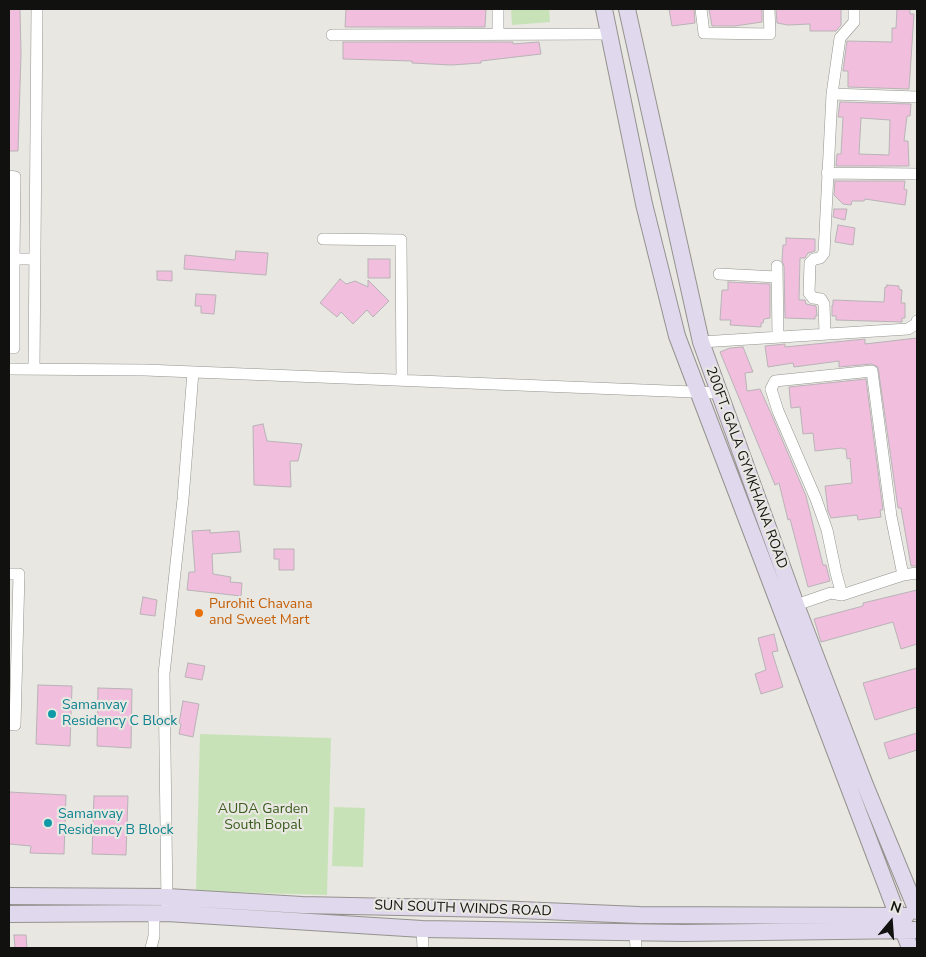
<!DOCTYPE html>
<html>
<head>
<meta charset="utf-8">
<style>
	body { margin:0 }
	#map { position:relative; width:926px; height:957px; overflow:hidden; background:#e8e7e2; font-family:"Nunito Sans",sans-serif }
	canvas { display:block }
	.frame { position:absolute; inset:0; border:10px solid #11110f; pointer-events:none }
	.north { position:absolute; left:866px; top:897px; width:50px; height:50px; -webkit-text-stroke:4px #e8e7e2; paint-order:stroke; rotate:18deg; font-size:14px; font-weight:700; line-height:20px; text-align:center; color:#11110f }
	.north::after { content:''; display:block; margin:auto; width:18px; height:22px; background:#11110f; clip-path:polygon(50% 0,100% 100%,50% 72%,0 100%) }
</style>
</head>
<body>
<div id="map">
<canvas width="926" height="957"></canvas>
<div class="frame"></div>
<div class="north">N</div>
</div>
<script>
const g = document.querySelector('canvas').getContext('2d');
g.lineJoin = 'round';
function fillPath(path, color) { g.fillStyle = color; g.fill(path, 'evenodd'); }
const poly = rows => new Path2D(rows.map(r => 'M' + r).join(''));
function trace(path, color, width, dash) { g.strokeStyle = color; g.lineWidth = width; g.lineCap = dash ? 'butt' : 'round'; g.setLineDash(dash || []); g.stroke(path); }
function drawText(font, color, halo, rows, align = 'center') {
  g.font = font + ' "Nunito Sans",sans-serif'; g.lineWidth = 4.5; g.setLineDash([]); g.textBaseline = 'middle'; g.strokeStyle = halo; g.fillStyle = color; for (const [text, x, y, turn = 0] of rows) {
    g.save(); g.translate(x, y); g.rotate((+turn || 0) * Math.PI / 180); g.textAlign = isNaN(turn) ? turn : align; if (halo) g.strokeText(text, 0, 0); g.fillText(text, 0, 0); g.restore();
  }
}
fillPath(poly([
	[511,9,549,9,550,22,512,25],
	[200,734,331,738,327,895,196,891],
	[334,807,365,808,363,867,332,866]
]), '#c8e2b7');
const building = poly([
	[9,9,20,9,21,54,18,151,9,151,9,9],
	[346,9,486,9,485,27,345,27,346,9],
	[669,9,694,9,695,23,672,26,669,9],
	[709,9,762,9,762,22,735,26,712,26,709,9],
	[776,9,841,9,841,25,836,31,810,31,810,24,788,25,777,23,776,9],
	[897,9,910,9,910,14,914,14,909,89,848,87,848,71,843,71,847,41,892,42,892,28,896,28,897,9],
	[343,42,513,42,513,44,539,42,541,54,481,61,481,63,451,65,412,63,412,61,343,59,343,42],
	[840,102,911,104,910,116,907,116,904,141,908,141,909,166,836,166,837,154,841,154,843,117,838,117,840,102],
	[861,118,890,120,889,155,859,154,861,118],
	[835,181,905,181,904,189,907,190,905,205,865,199,864,201,852,201,851,205,843,204,834,195,835,181],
	[834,209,847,209,845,220,833,217,834,209],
	[838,225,855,228,853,245,835,242,838,225],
	[786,238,815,239,815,251,808,253,805,258,800,258,799,300,805,300,806,304,816,306,817,316,815,316,815,319,785,318,784,266,782,261,783,245,786,245,786,238],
	[236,251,268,253,266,275,184,269,185,255,235,260,236,251],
	[368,259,390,259,390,278,368,278,368,259],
	[157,271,172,271,172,281,157,280,157,271],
	[340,279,346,284,355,281,368,287,368,280,389,301,373,317,367,310,353,324,341,312,337,317,320,303,340,279],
	[728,282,770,284,770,318,764,319,763,323,761,323,761,327,730,325,731,320,720,320,722,290,728,290,728,282],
	[887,285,899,286,899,289,902,290,901,303,905,303,905,318,902,318,902,322,836,320,836,316,832,316,832,305,833,305,833,300,884,302,885,287,887,287,887,285],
	[196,294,216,295,214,314,201,313,201,306,195,306,196,294],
	[917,338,917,566,911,566,901,508,898,508,878,367,871,364,839,367,839,361,794,367,793,363,768,367,765,346,785,344,785,347,865,339,865,344,917,338],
	[743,347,753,372,745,373,747,391,760,389,773,418,806,496,823,565,826,565,830,581,808,587,790,519,788,520,779,483,775,485,720,352,730,348,743,347],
	[866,379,883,510,880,510,881,517,858,520,857,515,831,518,828,511,825,486,852,483,850,458,847,459,846,449,843,449,842,448,815,451,813,433,803,434,800,407,791,408,789,387,866,379],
	[263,424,267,441,302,444,298,461,290,461,291,487,254,485,253,426,263,424],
	[210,530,210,533,239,531,241,552,212,554,213,574,231,577,230,582,242,583,241,596,187,590,189,572,195,572,192,531,210,530],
	[274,549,294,549,294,570,279,570,279,559,274,559,274,549],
	[917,590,917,644,901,649,893,622,821,642,814,619,863,606,863,603,917,590],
	[143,597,157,600,155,616,140,614,143,597],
	[774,634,778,651,772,652,783,687,761,694,755,674,766,670,758,638,774,634],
	[188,663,205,666,202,680,185,677,188,663],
	[917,668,917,707,875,720,863,683,917,668],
	[38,685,72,686,70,746,36,744,38,685],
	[98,688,132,689,131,748,97,746,98,688],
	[183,701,199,704,193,737,179,734,181,724,179,723,183,701],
	[917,733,917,750,889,759,884,743,917,733],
	[9,792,66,795,64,854,30,853,31,846,9,844,9,792],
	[94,796,128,796,126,855,92,854,94,796],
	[14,935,26,935,27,948,15,948,14,935]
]);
fillPath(building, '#f1bedd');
trace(building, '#b8b3b6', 1);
const street = poly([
	[701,9,704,33,770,34,769,9],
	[498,34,498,9],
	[332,35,609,34],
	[832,94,917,97],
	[827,173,917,174],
	[9,176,15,177,14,259,34,259],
	[323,239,401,240,402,379],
	[777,266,778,337],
	[719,274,777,277],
	[825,334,824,304,821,299,813,298,809,293,810,263,814,259,820,258,824,253,832,94,840,38,854,22,854,9],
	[701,342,908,329,916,324,917,321],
	[9,348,14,348,14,259],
	[9,369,145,370,718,393],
	[34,369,37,9],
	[9,574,19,574,15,725,9,724],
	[842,595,836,573,827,530,816,499,778,411,771,389,775,381,872,371,891,516,903,575],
	[796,605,831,593,842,595,903,575,917,573],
	[167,904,164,674,183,499,193,372],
	[422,929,423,948],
	[635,932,636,948],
	[151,948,154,936,154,914]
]);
const secondary = poly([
	[604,9,644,204,677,336,910,948],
	[627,9,701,342,796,605,865,785,917,911],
	[9,896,167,897,302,905,496,909,639,915,906,916],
	[9,914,167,913,422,929,683,933,917,930]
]);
trace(street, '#94938e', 12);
trace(secondary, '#94938e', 18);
trace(street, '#fff', 11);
trace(secondary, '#e0d8ed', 16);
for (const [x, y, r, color] of [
	[199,613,5,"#e8710a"],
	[52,714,5,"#0f9aa8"],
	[48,823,5,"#0f9aa8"]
]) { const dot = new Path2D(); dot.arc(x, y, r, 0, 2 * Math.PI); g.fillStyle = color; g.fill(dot); trace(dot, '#e8e7e2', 2); }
drawText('14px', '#11110f', '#e8e7e2', [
	["200FT. GALA GYMKHANA ROAD",746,468,70],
	["SUN SOUTH WINDS ROAD",463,909,2]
]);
drawText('14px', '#c56008', '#e8e7e2', [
	["Purohit Chavana",209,605],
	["and Sweet Mart",209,621]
], 'left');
drawText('14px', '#0d838f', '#e8e7e2', [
	["Samanvay",62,706],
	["Residency C Block",62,722],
	["Samanvay",58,815],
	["Residency B Block",58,831]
], 'left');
drawText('14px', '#3a5c1c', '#e8e7e2', [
	["AUDA Garden",263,810],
	["South Bopal",263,826]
]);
</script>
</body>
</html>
